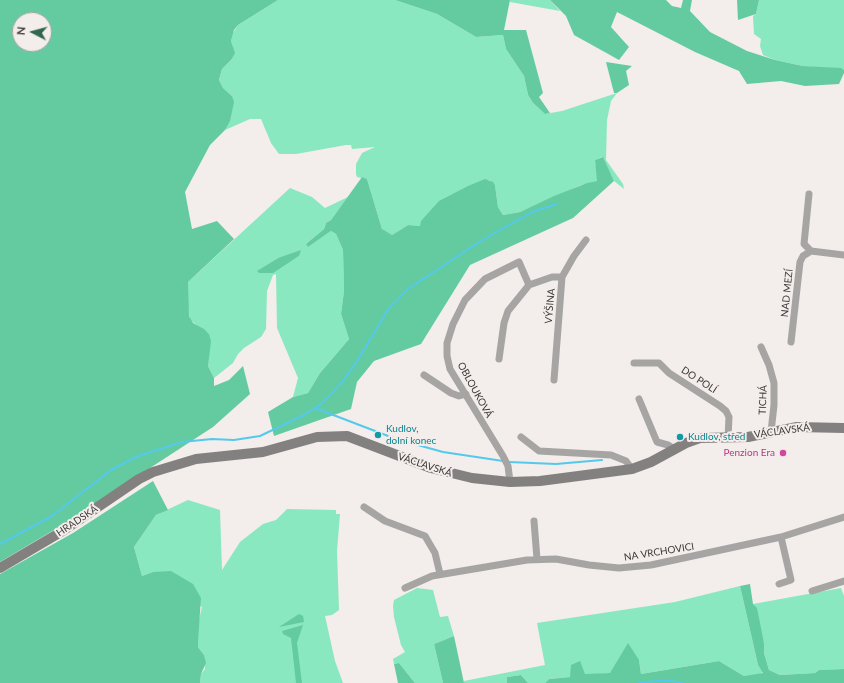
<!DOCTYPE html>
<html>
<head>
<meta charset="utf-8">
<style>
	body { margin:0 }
	#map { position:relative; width:844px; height:683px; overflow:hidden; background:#f3edeb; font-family:Lato,sans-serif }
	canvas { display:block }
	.north { position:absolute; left:12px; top:12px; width:40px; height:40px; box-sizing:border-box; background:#f3edeb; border:1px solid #a9a5a3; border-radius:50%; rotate:276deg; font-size:11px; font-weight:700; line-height:16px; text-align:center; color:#3b3938 }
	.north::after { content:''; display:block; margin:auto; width:14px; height:18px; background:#33674d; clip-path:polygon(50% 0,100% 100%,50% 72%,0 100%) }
</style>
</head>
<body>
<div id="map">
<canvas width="844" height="683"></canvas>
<div class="north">N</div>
</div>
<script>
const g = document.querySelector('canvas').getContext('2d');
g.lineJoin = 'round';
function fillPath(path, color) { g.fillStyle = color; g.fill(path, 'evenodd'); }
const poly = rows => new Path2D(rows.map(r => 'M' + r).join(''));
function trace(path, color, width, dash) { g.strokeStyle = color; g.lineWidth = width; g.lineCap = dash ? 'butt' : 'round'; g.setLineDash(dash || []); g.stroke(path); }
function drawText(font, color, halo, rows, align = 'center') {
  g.font = font + ' Lato,sans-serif'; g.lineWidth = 4; g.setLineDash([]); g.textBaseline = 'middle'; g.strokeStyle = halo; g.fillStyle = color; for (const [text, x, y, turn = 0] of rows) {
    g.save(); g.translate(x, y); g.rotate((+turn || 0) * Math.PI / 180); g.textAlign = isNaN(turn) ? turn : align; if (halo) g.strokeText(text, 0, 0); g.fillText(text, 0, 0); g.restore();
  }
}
fillPath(poly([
	[278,0,395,0,437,14,476,37,503,35,506,49,524,76,528,95,533,103,545,114,562,111,617,93,611,101,607,120,606,160,623,184,624,189,614,181,602,157,595,160,598,181,581,185,520,212,503,215,498,207,495,185,489,180,420,226,408,225,392,235,386,233,382,229,367,179,357,177,356,174,356,164,362,153,375,147,352,149,351,145,346,145,296,154,279,154,271,143,261,119,250,119,225,130,232,109,232,96,223,88,219,80,222,69,231,60,233,48,231,41,233,33,238,25],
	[510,0,550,0,560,11,510,2],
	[759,0,844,0,844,70,803,66,775,60,763,55,760,46,761,39,754,34,753,16,756,14],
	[290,188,312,197,325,208,348,197,331,220,326,223,324,229,306,244,309,246,331,231,336,234,343,250,344,291,341,314,349,339,320,373,308,393,293,397,298,378,277,328,276,274,273,275,267,291,266,329,261,337,244,348,238,354,233,363,214,378,208,366,209,334,190,320,187,303,188,282],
	[299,256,280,267,258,271,278,258],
	[188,500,220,510,222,570,240,542,263,524,276,520,287,509,336,510,336,514,340,514,337,551,339,610,332,615,325,616,335,661,343,683,200,683,201,674,205,669,204,655,198,647,198,624,202,607,153,572,142,576,134,547,156,515],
	[740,586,758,665,763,672,758,675,744,676,719,661,641,674,639,660,610,673,549,679,545,683,528,683,521,675,507,677,507,683,464,683,464,681,545,665,537,623,675,602],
	[417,588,433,590,440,617,448,616,454,636,434,644,443,683,415,683,399,663,394,664,393,659,405,652,401,645,394,617,393,606,394,600],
	[841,588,844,596,844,669,819,670,815,673,780,675,769,670,764,653,764,643,753,604]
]), '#89e8bf');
fillPath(poly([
	[0,0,278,0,238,25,234,30,231,41,235,53,231,60,222,69,219,80,223,88,232,96,234,102,230,121,225,130,210,145,185,192,192,229,217,221,234,239,188,282,189,316,193,323,204,329,209,334,211,341,208,366,214,378,214,386,229,380,243,366,250,394,213,427,64,524,0,562],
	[20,20,44,20,44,44,20,44],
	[395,0,510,0,504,30,526,30,543,93,539,97,550,113,545,114,533,103,528,95,524,76,506,49,503,35,476,37,437,14],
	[550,0,666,0,672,6,681,8,683,0,692,0,690,11,710,32,747,51,775,60,803,66,841,68,844,70,844,73,839,84,805,86,781,81,747,84,739,71,695,52,617,12,611,27,629,47,619,60,574,35,566,16],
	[737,0,759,0,756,14,738,20],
	[606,62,632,66,626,71,629,85,617,93,614,93],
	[603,157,614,181,573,218,470,265,421,344,374,361,357,382,351,409,274,436,268,412,293,397,308,393,320,373,349,339,341,314,344,291,343,250,336,234,331,231,308,247,306,244,324,229,326,223,331,220,362,177,367,179,382,229,392,235,408,225,420,226,421,221,439,201,468,186,485,179,493,182,495,185,498,207,503,215,520,212,554,196,587,183,597,181,595,160],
	[301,250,299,256,273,273,259,273,257,271,278,258],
	[153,481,168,510,156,515,134,547,142,576,153,572,171,571,193,584,201,598,198,641,198,647,204,655,206,663,201,674,200,683,0,683,0,574,73,533],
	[750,584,753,604,757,608,764,643,764,653,769,670,780,675,815,673,819,670,844,669,844,683,545,683,549,679,570,677,571,665,580,661,585,674,610,673,628,643,639,660,641,674,719,661,744,676,763,673,758,665,740,586],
	[299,614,303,616,304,622,279,627],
	[303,625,297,643,302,683,296,683,291,638,283,634,282,631],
	[454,636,464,683,443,683,434,644],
	[399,663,415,683,398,683,394,664],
	[521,675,528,683,507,683,507,677]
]), '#64cba1');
trace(poly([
	[315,408,396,439,443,452,503,461],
	[509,462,556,464,602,460],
	[0,544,52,516,111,470,138,456,182,442,212,439,234,440,260,436,304,415,321,404,339,386,356,363,389,308,408,289,479,242,532,212,557,204],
	[639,683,666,680,682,683]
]), '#54c9eb', 2);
trace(poly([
	[809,194,804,244,811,251,844,255],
	[529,285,552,277,562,277],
	[791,342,800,262,803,256,811,251],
	[761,347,769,365,774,383,774,405,771,432],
	[499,359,504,323,508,311,529,285],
	[634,363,659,363,669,373,720,406,726,411,729,417,728,438],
	[424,375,451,393,459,396,466,394],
	[554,380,562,277,574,256,586,240],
	[639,399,657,442,668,445,674,449],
	[521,437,539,451,611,455,626,461,632,469],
	[510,482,508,466,503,456,450,369,447,356,447,343,453,324,465,300,485,279,519,262,529,285],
	[364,507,385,521,425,536,435,553,440,574],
	[534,521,537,559],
	[779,584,791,580,781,537],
	[405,588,432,576,527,560,556,559,589,565,619,568,651,565,781,537,844,517],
	[812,591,844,581]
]), '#a6a5a3', 7);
trace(poly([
	[0,568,61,532,139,479,153,472,196,459,263,452,317,437,347,436,431,468,472,478,510,482,540,481,632,469,651,462,686,443,700,438,748,437,797,427,844,428]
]), '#83817f', 10);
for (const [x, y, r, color] of [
	[378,435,4,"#0f9aa8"],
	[680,437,4,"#0f9aa8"],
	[783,453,4,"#d1479c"]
]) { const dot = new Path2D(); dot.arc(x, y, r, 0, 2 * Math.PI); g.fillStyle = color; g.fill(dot); trace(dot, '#f3edeb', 1.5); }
drawText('10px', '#3b3938', '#f3edeb', [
	["NAD MEZÍ",787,293,-84],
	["VÝŠINA",550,306,-85],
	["DO POLÍ",699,380,33],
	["OBLOUKOVÁ",475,390,61],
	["TICHÁ",763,400,-88],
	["VÁCLAVSKÁ",782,431,-8],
	["VÁCLAVSKÁ",425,465,18],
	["HRADSKÁ",77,521,-34],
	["NA VRCHOVICI",659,552,-9]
]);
drawText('10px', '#0d838f', '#f3edeb', [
	["Kudlov,",386,429],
	["dolní konec",386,441],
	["Kudlov, střed",688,437]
], 'left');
drawText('10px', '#b23c85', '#f3edeb', [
	["Penzion Era",775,453]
], 'right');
</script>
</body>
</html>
